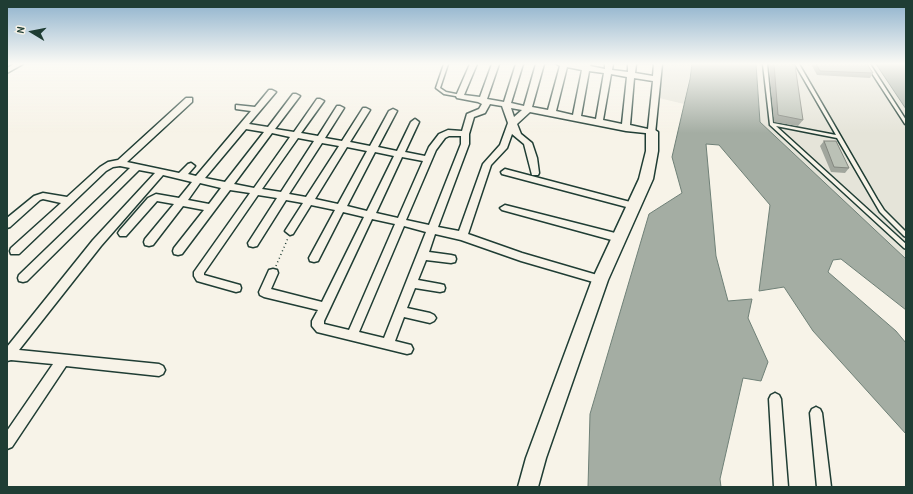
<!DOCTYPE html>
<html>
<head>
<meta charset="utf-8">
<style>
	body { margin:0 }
	#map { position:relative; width:913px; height:494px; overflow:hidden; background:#f7f3e8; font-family:"Patrick Hand",sans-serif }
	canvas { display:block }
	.frame { position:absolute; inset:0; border:8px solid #1f3d34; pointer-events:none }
	.north { position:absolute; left:12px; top:12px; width:40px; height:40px; -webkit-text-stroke:3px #f7f3e8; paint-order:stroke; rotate:280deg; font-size:11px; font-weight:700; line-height:16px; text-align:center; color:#1f3d34 }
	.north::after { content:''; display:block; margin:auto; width:14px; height:18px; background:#1f3d34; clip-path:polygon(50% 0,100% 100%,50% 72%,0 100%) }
</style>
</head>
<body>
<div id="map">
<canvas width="913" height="494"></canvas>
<div class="frame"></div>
<div class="north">N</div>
</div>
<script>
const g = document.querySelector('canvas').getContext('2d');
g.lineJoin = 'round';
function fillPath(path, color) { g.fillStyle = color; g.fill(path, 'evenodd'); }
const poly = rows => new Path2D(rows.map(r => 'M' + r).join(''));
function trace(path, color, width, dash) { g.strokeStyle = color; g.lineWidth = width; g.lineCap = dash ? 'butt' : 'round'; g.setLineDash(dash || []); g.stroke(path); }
fillPath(poly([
	[661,64,692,64,684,104,659,98],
	[756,64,876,64,906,109,906,259,760,122]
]), '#e5e4d9');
const water = poly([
	[692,64,756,64,760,122,906,259,906,310,841,259,833,260,828,272,896,331,906,343,906,434,813,331,784,287,759,291,770,205,719,145,706,144,716,256,728,301,752,299,748,318,768,362,761,381,743,378,720,479,721,487,588,487,590,414,649,214,682,193,672,157,690,79,692,64],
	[876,64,906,64,906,109,876,64]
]);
fillPath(water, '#a4ada3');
trace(water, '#6f8077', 1);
const lane = poly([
	[444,64,448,64,440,88,446,92,461,95,461,97,444,94,436,88,444,64],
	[763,64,767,64,773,123,836,135,795,64,799,64,877,199,884,210,906,232,906,237,904,236,880,212,837,138,776,126,906,244,906,249,904,248,770,125,763,64],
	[866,64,870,64,906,120,906,124,905,124,866,64]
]);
const street = poly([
	[14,64,23,64,7,73,7,68,14,64],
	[470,64,477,64,464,95,480,97,492,64,499,64,487,99,504,102,516,64,523,64,511,103,524,106,536,64,544,64,532,107,548,110,560,66,557,64,591,64,590,66,605,69,605,64,613,64,612,70,628,72,628,64,636,64,635,73,653,76,654,64,662,64,655,134,626,131,530,112,517,124,521,134,532,143,537,158,539,173,538,175,532,175,524,144,512,134,507,148,491,165,468,234,522,253,604,277,605,280,604,283,600,284,521,261,461,240,435,234,429,252,451,255,455,256,456,259,455,262,451,263,426,260,418,280,440,284,444,285,445,288,444,291,440,292,415,288,407,308,430,313,434,315,436,318,434,321,430,323,404,317,395,341,411,345,413,349,411,353,407,354,317,332,312,326,312,321,318,310,264,297,260,295,259,292,269,270,273,269,277,270,278,273,271,289,322,302,364,217,343,212,318,261,314,262,310,261,309,258,335,210,311,205,293,234,290,235,285,231,303,203,286,200,257,246,253,247,249,246,248,243,277,198,258,195,204,273,204,275,240,285,241,288,240,291,236,292,197,281,194,276,194,272,250,193,230,190,182,254,178,255,174,254,173,251,174,248,204,210,183,206,153,245,149,246,145,245,144,242,145,239,174,204,157,201,126,236,120,236,118,233,120,230,148,198,156,194,179,198,192,182,163,175,101,246,19,350,159,364,163,366,165,370,163,374,159,376,66,366,12,447,7,449,7,431,53,364,11,360,7,361,7,347,93,240,155,173,139,170,27,281,23,282,19,281,18,278,19,275,130,168,120,166,113,167,106,171,19,254,11,254,10,251,11,248,61,203,43,199,40,200,10,227,7,228,7,218,34,196,43,193,67,197,100,167,108,162,118,160,186,98,192,98,192,102,127,162,179,173,188,164,191,163,195,166,188,174,196,176,251,111,236,109,236,105,255,107,269,90,272,90,276,92,249,124,268,127,293,94,296,94,300,96,275,129,294,132,317,99,320,99,324,101,301,133,318,136,337,106,340,106,344,108,325,138,342,141,363,108,366,108,370,110,350,142,370,146,389,111,393,109,397,111,378,147,397,151,411,122,415,119,419,122,405,152,425,156,429,147,439,134,448,130,462,131,467,114,479,109,482,104,478,102,457,98,456,96,470,64],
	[567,67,582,70,573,115,556,111,567,67],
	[589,71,604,73,596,119,581,116,589,71],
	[611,74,627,77,622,124,603,120,611,74],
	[634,78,653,81,648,129,630,125,634,78],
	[490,104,502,106,508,123,500,145,483,164,459,231,438,227,469,144,469,134,474,117,485,113,490,104],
	[511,108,522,110,514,117,511,108],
	[246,129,264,132,225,182,205,178,246,129],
	[272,133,290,137,254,188,234,184,272,133],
	[449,136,461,136,461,144,429,225,406,220,436,150,445,138,449,136],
	[298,138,314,141,281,192,262,189,298,138],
	[322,143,339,146,306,197,289,194,322,143],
	[347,147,367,151,338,204,315,199,347,147],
	[375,152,394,156,367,211,347,206,375,152],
	[402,157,423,161,398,218,376,213,402,157],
	[200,183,221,188,209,204,188,200,200,183],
	[372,219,395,224,349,330,324,324,324,321,372,219],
	[404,226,426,232,384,338,359,332,404,226],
	[505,169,634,203,639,206,634,209,502,174,501,172,505,169],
	[505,205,619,234,622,235,624,238,622,241,619,242,502,210,500,208,505,205],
	[775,393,779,395,781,399,788,487,774,487,769,399,771,395,775,393],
	[816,407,820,409,822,413,831,487,817,487,810,413,812,409,816,407]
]);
const secondary = poly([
	[652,128,658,132,658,151,653,179,608,280,546,458,538,487,518,487,526,458,592,280,639,179,646,151,646,132,652,128]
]);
trace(lane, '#1f3d34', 3);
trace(street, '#1f3d34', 3);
trace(secondary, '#1f3d34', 3);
trace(poly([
	[276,266,288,238]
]), '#1f3d34', 1.5, [1, 3]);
fillPath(lane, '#f7f3e8');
fillPath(street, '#f7f3e8');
fillPath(secondary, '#f7f3e8');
fillPath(poly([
	[769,64,790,64,803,120,798,126,774,122],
	[811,64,867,64,873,73,870,78,817,75],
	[824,141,849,168,845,173,831,172,820,146]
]), '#a1a69d');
const building = poly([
	[774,64,790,64,795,65,803,120,778,115,774,64],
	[816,64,867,64,873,73,820,71,816,64],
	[824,141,836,141,849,168,834,167,824,141]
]);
fillPath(building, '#bbc1b6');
trace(building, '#83877f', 1);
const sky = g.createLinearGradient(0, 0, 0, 133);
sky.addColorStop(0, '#8db1cc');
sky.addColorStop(0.48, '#fbfaf5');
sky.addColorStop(1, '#fbfaf500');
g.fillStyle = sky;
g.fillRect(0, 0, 913, 133);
</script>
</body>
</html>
